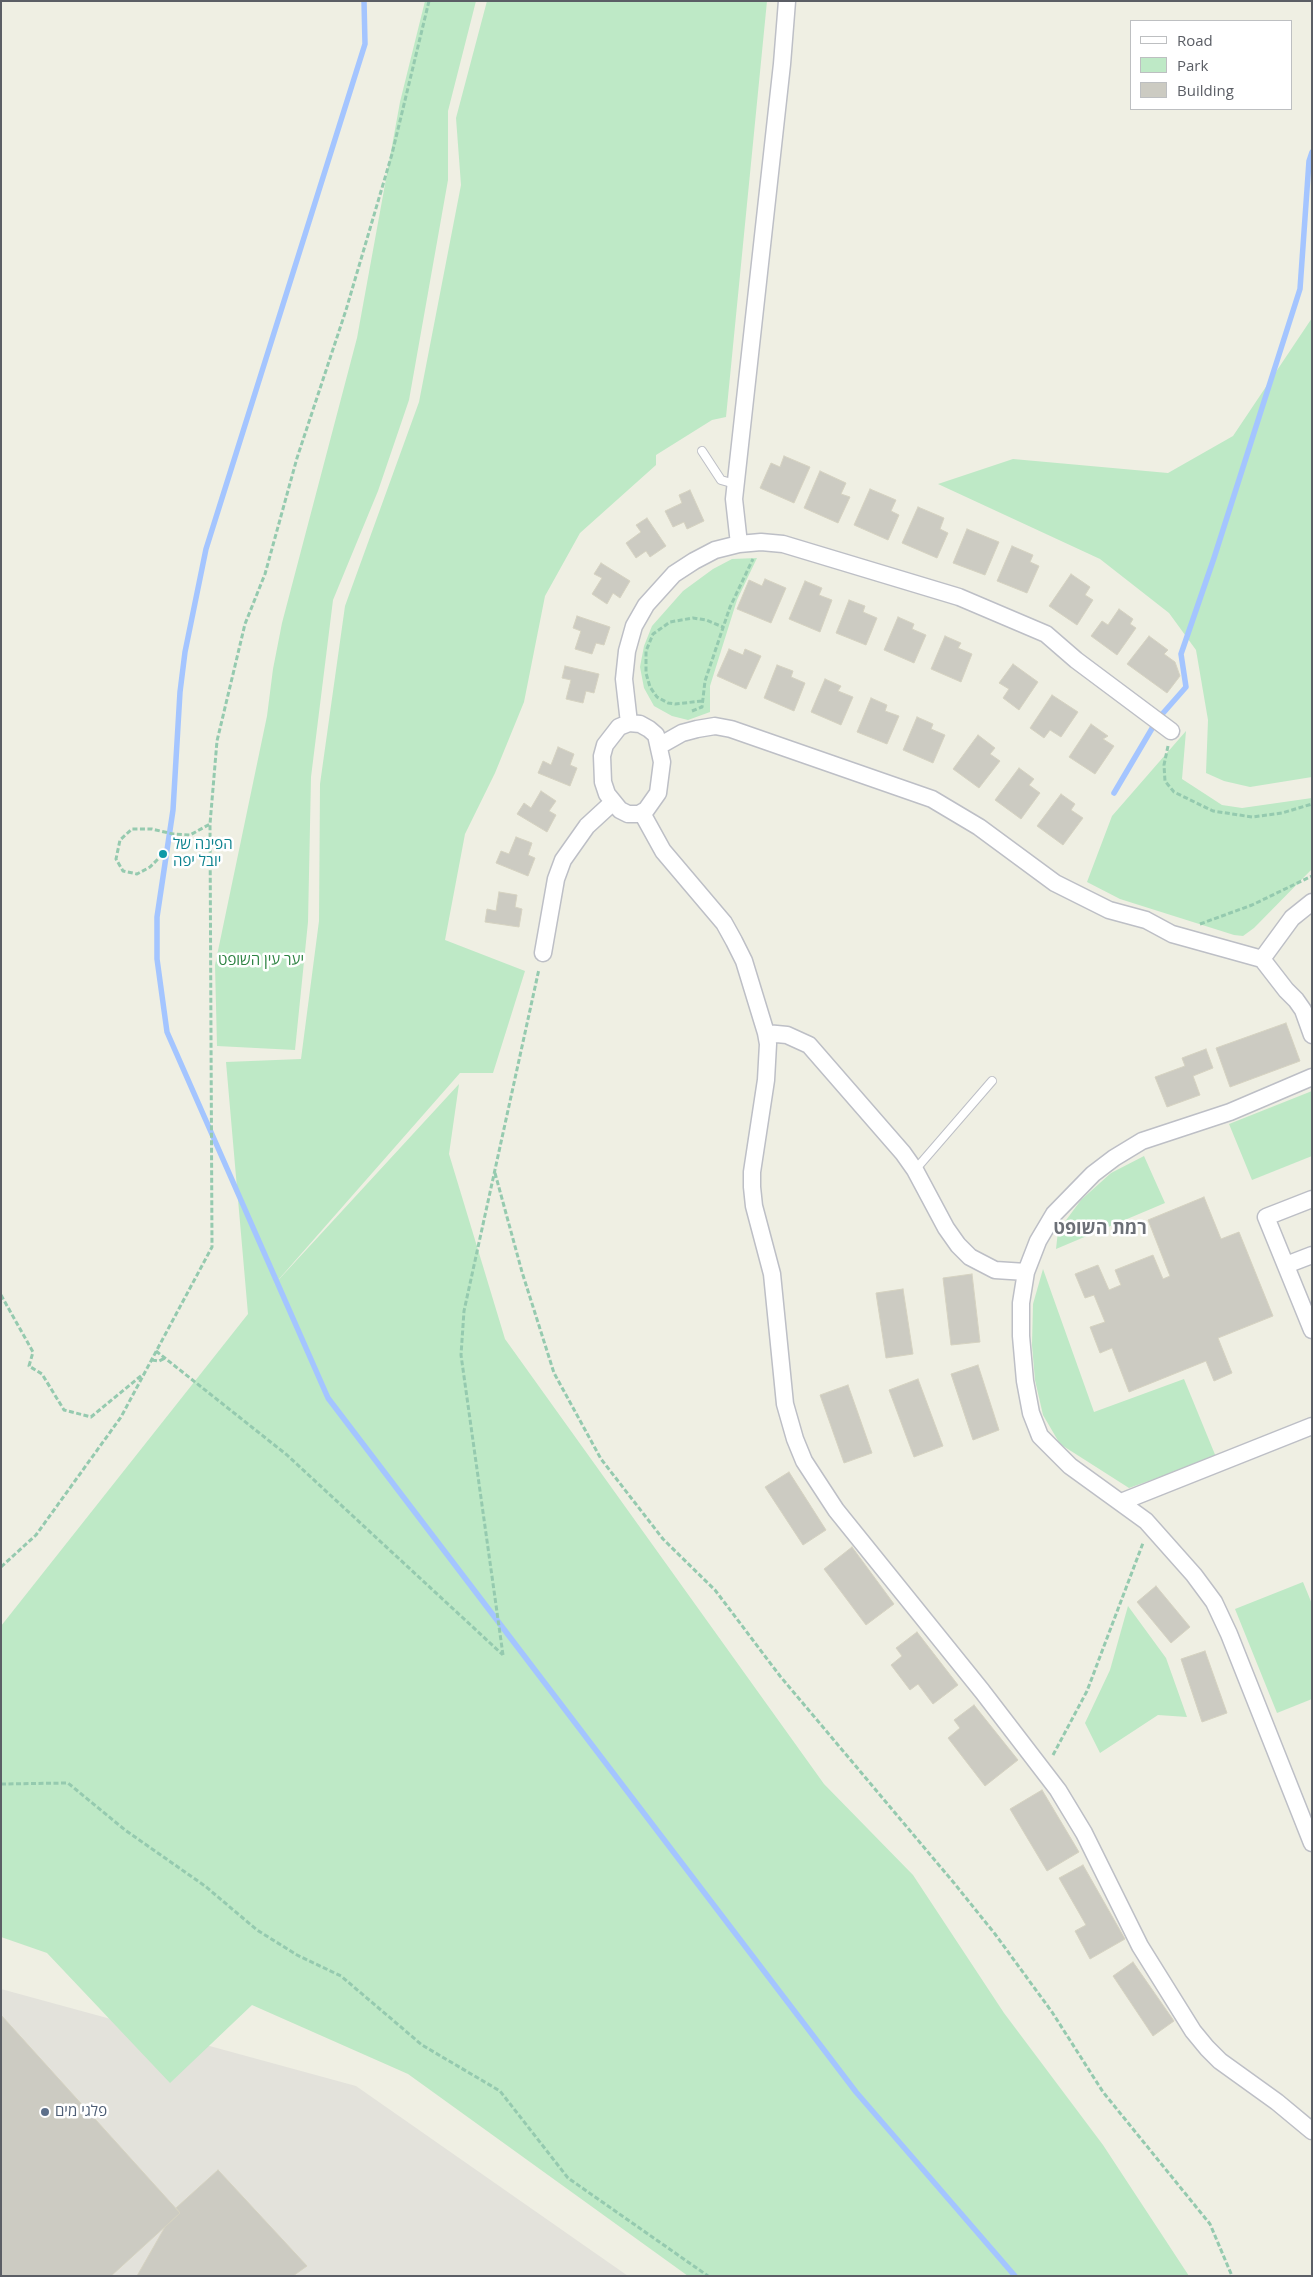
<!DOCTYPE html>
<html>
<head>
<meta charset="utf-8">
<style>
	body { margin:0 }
	#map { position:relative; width:1313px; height:2277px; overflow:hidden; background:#efefe3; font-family:"Open Sans",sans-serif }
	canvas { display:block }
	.frame { position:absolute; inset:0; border:2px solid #5b5e65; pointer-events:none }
	.legend { position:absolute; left:1130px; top:20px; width:162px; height:90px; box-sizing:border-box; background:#fff; border:1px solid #bdbfc1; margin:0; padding:6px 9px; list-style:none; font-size:15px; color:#5b5e65 }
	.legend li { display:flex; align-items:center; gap:10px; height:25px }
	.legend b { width:25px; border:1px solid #bdbfc1 }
</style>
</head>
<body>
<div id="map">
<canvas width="1313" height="2277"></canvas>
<div class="frame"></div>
<ul class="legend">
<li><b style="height:6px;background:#fff"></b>Road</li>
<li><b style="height:14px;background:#bee9c6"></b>Park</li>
<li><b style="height:14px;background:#cccbc2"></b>Building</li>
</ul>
</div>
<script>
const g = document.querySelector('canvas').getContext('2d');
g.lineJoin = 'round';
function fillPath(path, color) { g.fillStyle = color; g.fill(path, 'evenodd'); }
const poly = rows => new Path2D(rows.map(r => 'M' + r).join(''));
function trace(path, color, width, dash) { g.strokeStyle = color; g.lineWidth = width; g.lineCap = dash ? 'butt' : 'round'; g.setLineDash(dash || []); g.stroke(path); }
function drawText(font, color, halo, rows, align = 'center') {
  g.font = font + ' "Open Sans",Heebo,sans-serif'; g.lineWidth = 5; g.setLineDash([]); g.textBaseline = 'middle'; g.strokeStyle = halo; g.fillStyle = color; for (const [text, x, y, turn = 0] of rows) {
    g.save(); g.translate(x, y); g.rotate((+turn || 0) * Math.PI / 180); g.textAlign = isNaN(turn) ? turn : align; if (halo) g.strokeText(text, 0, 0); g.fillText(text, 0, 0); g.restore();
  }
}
fillPath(poly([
	[1,1989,356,2086,628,2276,1,2276]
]), '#e3e2db');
fillPath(poly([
	[425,1,476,1,448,111,448,180,409,400,378,491,333,600,311,777,308,922,295,1050,217,1046,215,965,267,716,273,669,282,623,357,338,400,102],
	[487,1,767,1,726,417,712,420,656,455,656,465,580,533,545,596,524,702,495,773,465,834,445,940,525,971,493,1073,460,1073,272,1287,459,1084,449,1154,505,1339,824,1784,913,1875,1004,2013,1103,2145,1189,2276,688,2276,408,2074,252,2005,170,2083,47,1953,1,1937,1,1626,248,1314,226,1062,301,1059,319,921,320,784,345,606,419,402,461,185,456,118],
	[1312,318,1312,777,1250,787,1224,781,1206,773,1208,720,1196,650,1169,613,1100,559,938,484,1013,459,1168,473,1233,436],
	[757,558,737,600,710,686,710,712,688,720,672,716,654,706,644,688,640,667,644,646,652,626,683,591,713,569,732,559],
	[1186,731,1182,779,1222,805,1242,808,1312,798,1312,869,1254,928,1243,936,1234,935,1120,899,1087,882,1112,816],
	[1312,1091,1312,1156,1252,1180,1229,1124],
	[1144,1156,1165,1203,1056,1249,1058,1231,1081,1200,1111,1173],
	[1043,1269,1094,1412,1184,1379,1216,1457,1129,1488,1060,1444,1043,1415,1035,1380,1032,1345,1033,1304],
	[1303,1582,1312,1604,1312,1699,1277,1713,1235,1609],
	[1128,1606,1166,1658,1187,1717,1158,1715,1100,1753,1085,1723,1110,1670]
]), '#bee9c6');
trace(poly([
	[364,1,365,44,206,549,185,652,180,692,173,810,157,917,157,959,167,1032,328,1398,856,2092,1015,2276],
	[1114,793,1157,720,1186,687,1181,654,1214,558,1300,289,1309,161,1312,152]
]), '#a4c5ff', 5.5);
const building = poly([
	[784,456,810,467,794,503,760,488,771,463,780,467,784,456],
	[820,471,846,483,841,494,850,497,838,523,804,508,820,471],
	[870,489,896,500,891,511,899,515,888,540,854,525,870,489],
	[690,490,704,521,687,529,684,522,673,527,665,511,682,503,679,495,690,490],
	[918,507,944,518,940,529,948,533,937,558,902,543,918,507],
	[647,518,666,546,650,557,646,551,636,558,626,543,641,532,636,525,647,518],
	[967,529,999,542,985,575,953,563,967,529],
	[1012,546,1033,555,1030,562,1039,566,1027,593,997,581,1012,546],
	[601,563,630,581,620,598,613,593,607,604,592,594,602,578,594,574,601,563],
	[1071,574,1090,587,1085,595,1093,600,1077,625,1049,606,1071,574],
	[765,579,786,588,771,623,737,609,749,580,762,586,765,579],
	[805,581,822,588,819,595,832,600,820,632,789,619,805,581],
	[849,600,865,606,863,612,877,618,866,645,836,633,849,600],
	[1119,609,1133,619,1130,624,1136,628,1117,655,1091,636,1102,621,1108,625,1119,609],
	[577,616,610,627,604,645,596,643,592,654,575,649,581,631,573,628,577,616],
	[898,617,914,624,912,629,926,635,914,663,884,650,898,617],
	[945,636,961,643,958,648,972,654,961,682,931,669,945,636],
	[1149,636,1168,650,1164,654,1175,662,1180,676,1167,693,1127,664,1149,636],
	[729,649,743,655,745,649,761,656,746,689,717,676,729,649],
	[1013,664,1038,682,1019,710,1003,698,1009,689,999,683,1013,664],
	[777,665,793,671,791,677,805,683,794,711,764,698,777,665],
	[565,666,599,674,594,693,586,691,583,703,566,699,571,680,562,678,565,666],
	[825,679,841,686,838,691,853,697,841,725,811,712,825,679],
	[1052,695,1078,712,1061,737,1050,730,1044,738,1030,728,1052,695],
	[871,698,887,705,885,711,899,716,887,744,857,732,871,698],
	[917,717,933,724,931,729,945,735,933,763,903,750,917,717],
	[1091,724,1108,736,1103,739,1114,746,1095,774,1069,757,1091,724],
	[978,735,995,748,990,754,1000,761,979,788,953,769,978,735],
	[558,747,574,754,570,765,577,768,570,786,538,773,543,761,551,765,558,747],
	[1019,768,1034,779,1029,785,1040,793,1021,819,995,800,1019,768],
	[541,791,556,801,549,811,556,815,547,832,517,814,524,803,531,808,541,791],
	[1061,794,1075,804,1071,810,1083,818,1063,845,1037,826,1061,794],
	[516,837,532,843,528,855,535,858,528,876,496,863,501,851,509,854,516,837],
	[499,892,517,895,515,907,522,909,519,927,485,922,487,909,496,911,499,892],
	[1286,1023,1300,1061,1230,1087,1216,1048,1286,1023],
	[1206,1049,1213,1068,1193,1076,1200,1095,1167,1107,1155,1077,1185,1066,1182,1058,1206,1049],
	[1204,1197,1221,1239,1239,1232,1273,1316,1218,1338,1232,1373,1214,1381,1206,1361,1129,1392,1112,1348,1100,1353,1090,1327,1105,1322,1094,1295,1085,1298,1075,1274,1098,1265,1109,1290,1121,1285,1115,1270,1153,1255,1163,1279,1170,1276,1148,1220,1204,1197],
	[972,1274,980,1342,951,1345,943,1278,972,1274],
	[903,1289,913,1354,886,1358,876,1293,903,1289],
	[978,1365,999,1430,973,1440,951,1374,978,1365],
	[918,1379,943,1446,914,1457,889,1390,918,1379],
	[848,1385,872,1453,844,1463,820,1395,848,1385],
	[789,1472,826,1530,803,1545,765,1487,789,1472],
	[852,1547,894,1604,866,1625,824,1569,852,1547],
	[1156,1586,1190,1627,1171,1643,1137,1602,1156,1586],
	[917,1632,958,1685,933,1704,918,1684,910,1690,891,1665,902,1656,896,1648,917,1632],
	[1205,1651,1227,1713,1202,1722,1181,1659,1205,1651],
	[974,1705,1018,1760,985,1786,948,1738,960,1728,954,1720,974,1705],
	[1042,1790,1079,1852,1047,1871,1010,1809,1042,1790],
	[1083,1865,1125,1939,1090,1959,1075,1931,1086,1925,1059,1878,1083,1865],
	[1133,1962,1174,2021,1153,2036,1113,1976,1133,1962],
	[1,2015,180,2213,111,2276,1,2276,1,2015],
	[218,2170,307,2266,293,2276,137,2276,165,2227,180,2213,176,2208,218,2170]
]);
fillPath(building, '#cccbc2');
trace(building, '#d5d2c1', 1);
const lane = poly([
	[702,451,721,480,735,484],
	[915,1170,992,1081]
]);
const street = poly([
	[739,544,734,499,782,64,787,1],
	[629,723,624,679,627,651,634,626,646,605,674,574,694,561,715,550,739,544,761,542,783,544,959,597,1046,634,1076,660,1171,731],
	[629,723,640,724,649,729,656,735,662,762,658,793,646,810,639,814,628,814,620,810,607,794,603,782,602,756,605,745,619,727,629,723],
	[659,746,682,733,697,729,715,726,731,729,932,799,979,827,1055,883,1109,910,1146,920,1172,934,1262,959,1286,990,1296,1000,1303,1010,1312,1035],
	[642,813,663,851,724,923,734,941,744,961,766,1033,768,1044,766,1080,752,1172,752,1187,754,1206,772,1274,785,1404,795,1439,804,1461,836,1510,982,1691,1058,1790,1084,1833,1140,1946,1193,2031,1207,2048,1220,2061,1277,2102,1312,2131],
	[543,953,556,879,563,860,587,826,612,803],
	[1262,959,1292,918,1312,902],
	[766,1033,787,1035,809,1045,903,1153,915,1170,946,1228,958,1245,970,1257,995,1270,1026,1272],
	[1312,1077,1230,1112,1142,1141,1114,1158,1093,1174,1054,1214,1038,1241,1026,1272,1021,1303,1021,1336,1025,1381,1031,1413,1040,1436,1070,1466,1146,1521,1194,1575,1214,1602,1229,1634,1312,1843],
	[1312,1199,1266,1217,1312,1330],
	[1286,1265,1312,1255],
	[1121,1502,1312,1426]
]);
trace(lane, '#bdbfc6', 10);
trace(street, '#bdbfc6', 19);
trace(poly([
	[702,701,675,704,668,703,657,697,650,687,646,673,646,651,653,634,670,622,693,618,706,620,723,627],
	[692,711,702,707,705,681,730,607,753,559],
	[1168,746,1164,765,1165,781,1174,792,1213,811,1252,817,1282,813,1312,804],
	[163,854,150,867,137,874,123,871,116,859,120,840,132,829,152,829,173,834,190,835,210,824],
	[1200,924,1252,905,1312,876],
	[495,1173,522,1272,554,1373,601,1459,663,1539,715,1590,780,1676,954,1883,995,1934,1052,2012,1103,2092,1210,2224,1232,2276],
	[1,1295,33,1352,29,1366,42,1374,64,1410,91,1417,142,1375],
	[156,1351,287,1455,503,1655],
	[152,1360,159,1361,165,1358],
	[1,1567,36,1535,121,1417,212,1247,210,824,217,741,245,624,265,574,297,458,346,310,392,154,429,1],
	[503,1655,461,1355,464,1311,539,969],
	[1053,1755,1087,1691,1143,1543],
	[1,1784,68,1783,125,1830,205,1886,257,1930,297,1955,341,1976,422,2045,500,2091,568,2178,708,2276]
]), '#95caaf', 3, [5, 2.5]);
trace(lane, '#fff', 8);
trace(street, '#fff', 16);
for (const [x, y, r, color] of [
	[163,854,5,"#0f9aa8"],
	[45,2112,5,"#5c6f8a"]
]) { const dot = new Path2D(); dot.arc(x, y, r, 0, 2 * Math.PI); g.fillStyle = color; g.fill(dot); trace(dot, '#fff', 2); }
drawText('15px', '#0d838f', '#fff', [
	["הפינה של",173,845],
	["יובל יפה",173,862]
], 'left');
drawText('15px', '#2d8342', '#fff', [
	["יער עין השופט",261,961]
]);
drawText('15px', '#4e5e75', '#fff', [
	["פלגי מים",55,2112]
], 'left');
drawText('bold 18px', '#6c7077', '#fff', [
	["רמת השופט",1100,1229]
]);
</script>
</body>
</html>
